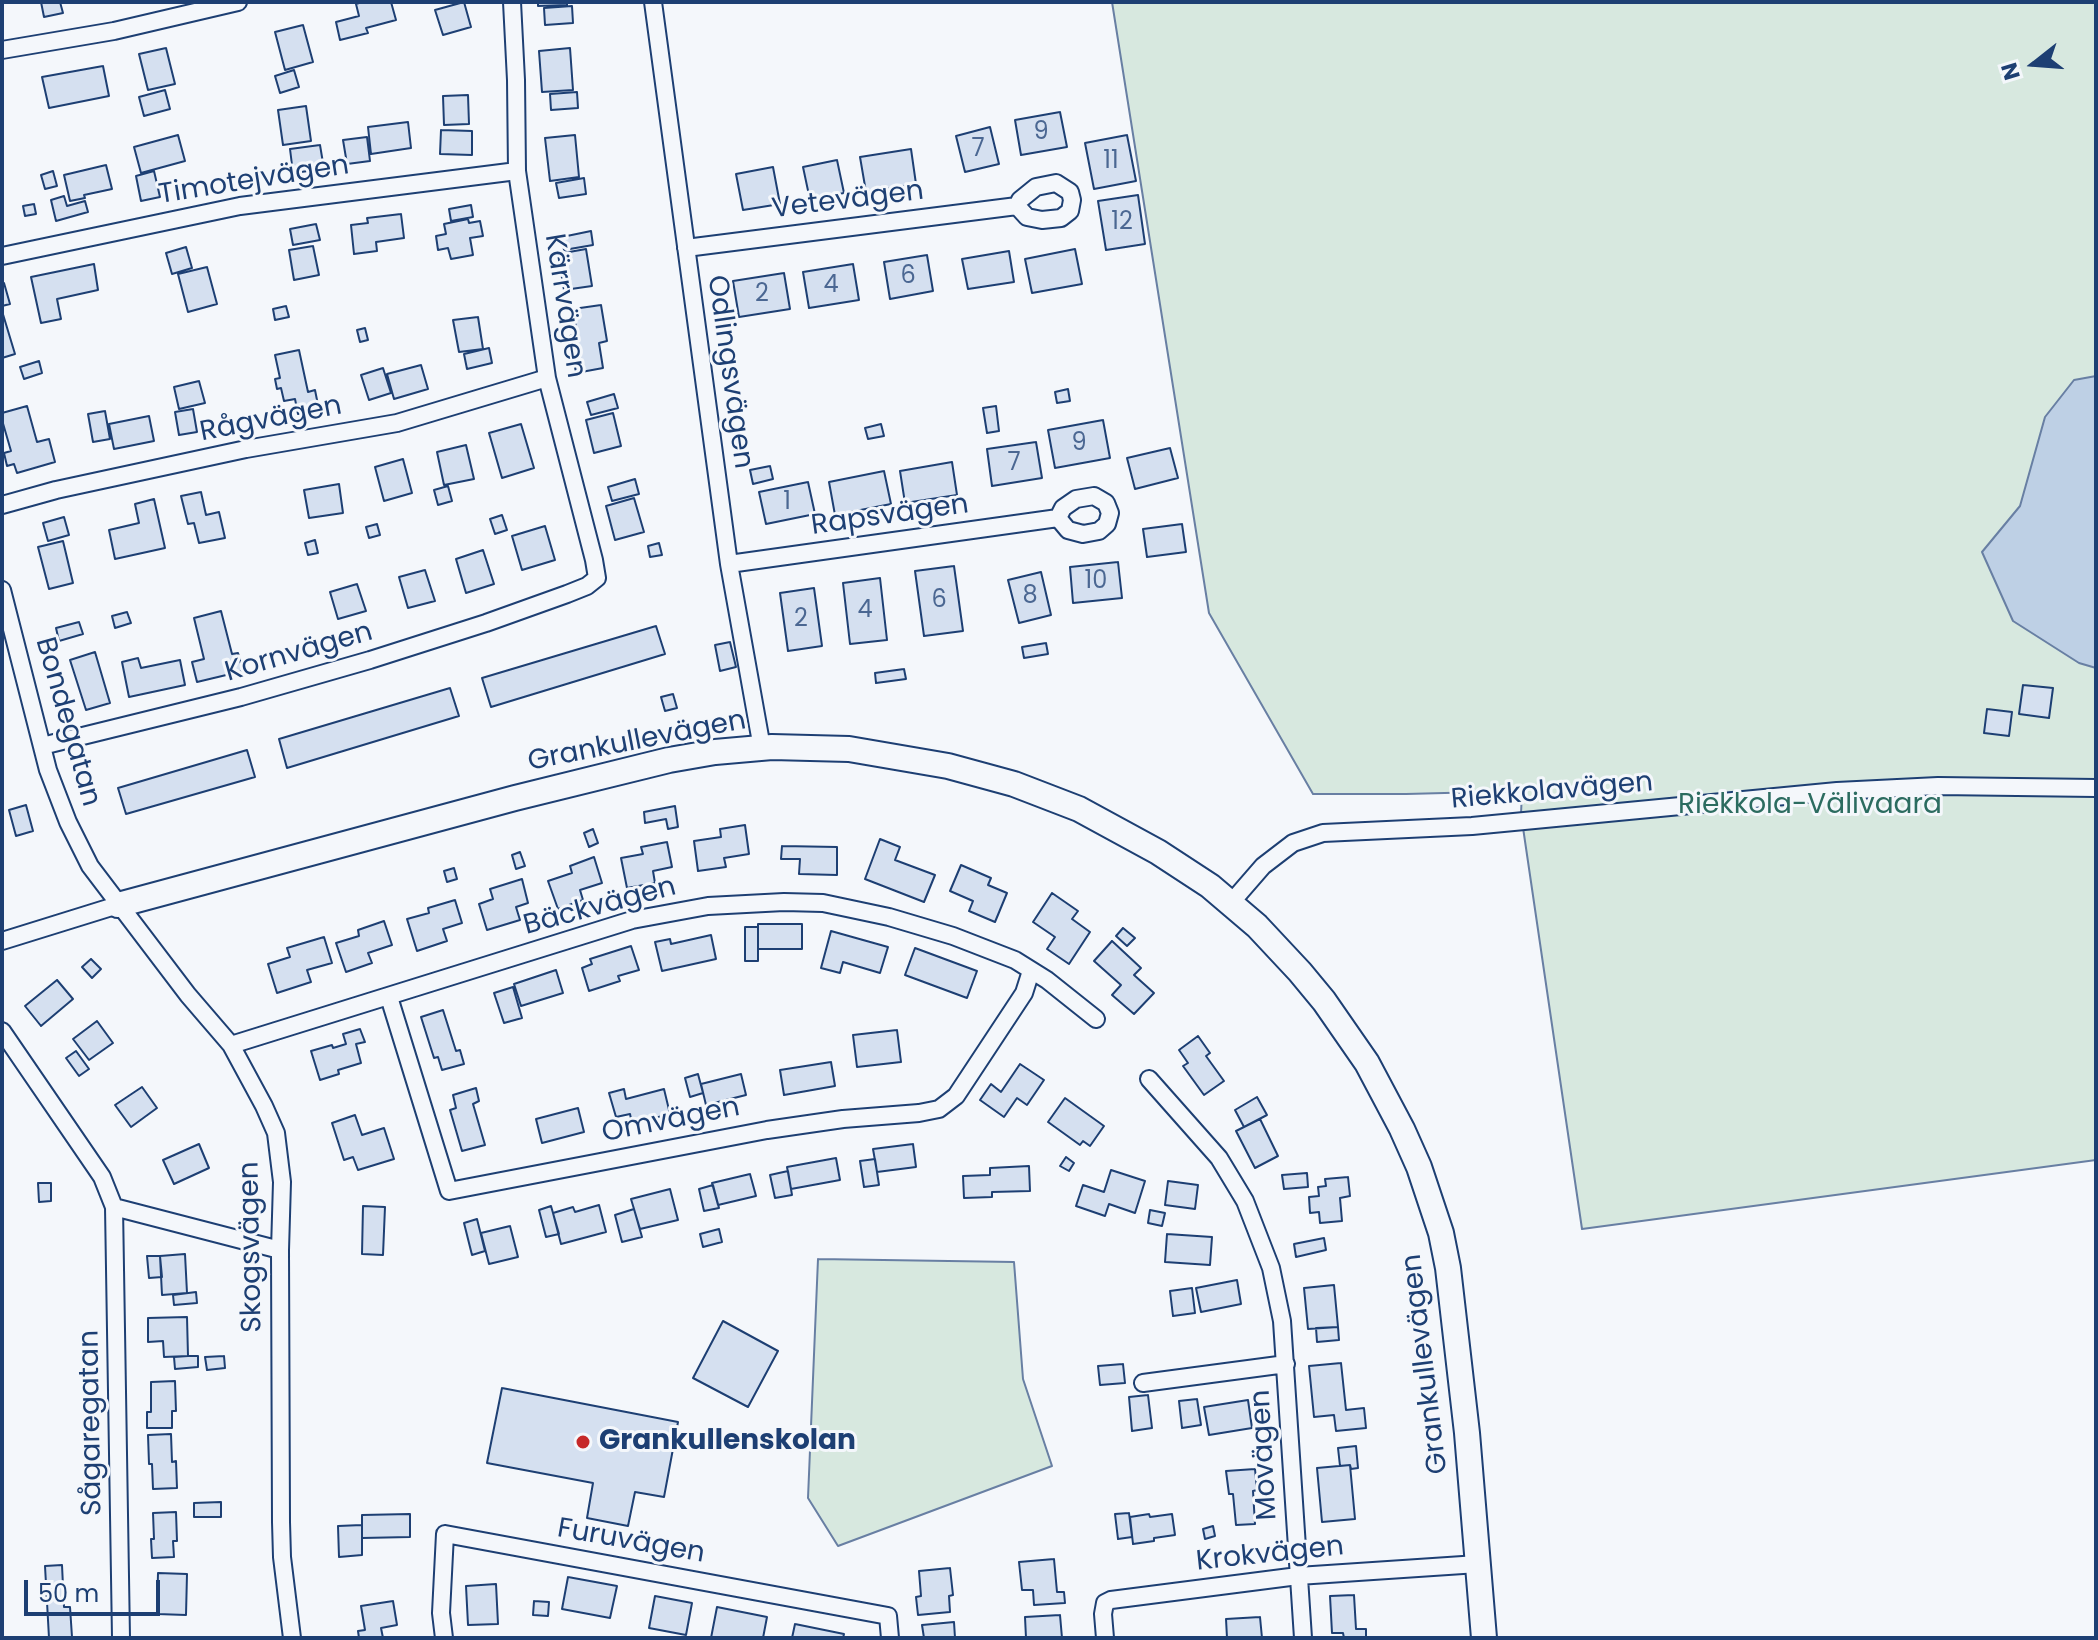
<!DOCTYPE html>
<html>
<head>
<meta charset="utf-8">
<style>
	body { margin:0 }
	#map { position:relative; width:2098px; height:1640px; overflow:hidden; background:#f4f7fb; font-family:Poppins,sans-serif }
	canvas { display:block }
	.frame { position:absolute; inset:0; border:4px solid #1d3f73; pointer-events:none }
	.north { position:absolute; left:1994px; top:24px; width:80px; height:80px; -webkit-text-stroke:6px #f4f7fb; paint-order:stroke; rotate:253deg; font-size:22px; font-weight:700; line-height:32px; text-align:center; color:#1d3f73 }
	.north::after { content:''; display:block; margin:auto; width:28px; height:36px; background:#1d3f73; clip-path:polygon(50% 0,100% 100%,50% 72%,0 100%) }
	.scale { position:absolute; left:24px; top:1580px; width:136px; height:36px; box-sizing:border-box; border:4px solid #1d3f73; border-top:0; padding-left:10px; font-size:24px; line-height:28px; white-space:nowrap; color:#1d3f73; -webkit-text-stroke:6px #f4f7fb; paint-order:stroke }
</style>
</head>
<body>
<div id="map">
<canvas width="2098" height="1640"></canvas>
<div class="frame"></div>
<div class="north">N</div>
<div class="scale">50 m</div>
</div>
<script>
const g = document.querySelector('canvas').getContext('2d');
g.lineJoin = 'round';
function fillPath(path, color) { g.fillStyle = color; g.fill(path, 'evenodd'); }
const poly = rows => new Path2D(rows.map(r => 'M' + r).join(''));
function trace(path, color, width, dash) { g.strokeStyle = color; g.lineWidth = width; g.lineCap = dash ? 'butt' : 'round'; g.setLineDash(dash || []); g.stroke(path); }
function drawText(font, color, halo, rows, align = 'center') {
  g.font = font + ' Poppins,sans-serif'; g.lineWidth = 6; g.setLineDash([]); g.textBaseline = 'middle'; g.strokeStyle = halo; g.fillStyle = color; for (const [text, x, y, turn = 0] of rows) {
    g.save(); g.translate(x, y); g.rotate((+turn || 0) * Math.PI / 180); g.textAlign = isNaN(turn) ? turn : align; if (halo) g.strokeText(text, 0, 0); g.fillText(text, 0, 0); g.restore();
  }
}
const green = poly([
	[1112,2,2096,2,2096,1160,1582,1229,1521,814,1522,791,1406,794,1313,794,1209,613,1112,2],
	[818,1259,1014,1262,1023,1379,1052,1466,838,1546,808,1498,818,1259]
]);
fillPath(green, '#d7e8df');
trace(green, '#687fa3', 2);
const water = poly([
	[2096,376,2096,668,2079,663,2013,621,1982,552,2020,506,2045,417,2074,380,2096,376]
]);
fillPath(water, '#bed0e5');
trace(water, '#687fa3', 2);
const building = poly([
	[41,2,60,2,63,13,44,17,41,2],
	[362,2,391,2,396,20,366,28,368,33,340,40,336,22,359,16,356,4,362,2],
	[464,2,471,27,443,35,435,10,464,2],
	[538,2,567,2,567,5,538,6,538,2],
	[572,6,573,23,545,25,544,8,572,6],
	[303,25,313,62,285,70,275,32,303,25],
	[166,48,175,84,148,90,139,54,166,48],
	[570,48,573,90,542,92,539,51,570,48],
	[103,66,109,96,49,108,42,77,103,66],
	[294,70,299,87,280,93,275,76,294,70],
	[165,90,170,109,144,116,139,97,165,90],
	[577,92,578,108,551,110,550,94,577,92],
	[468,95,469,124,444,125,443,96,468,95],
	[306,106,311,141,283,145,278,110,306,106],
	[1060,112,1067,147,1021,155,1015,120,1060,112],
	[408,122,411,148,371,154,368,127,408,122],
	[990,127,999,164,965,172,956,136,990,127],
	[441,130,472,131,472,155,440,154,441,130],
	[178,135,185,161,141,173,134,147,178,135],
	[575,135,579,177,550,181,545,138,575,135],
	[1127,135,1136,181,1094,189,1085,143,1127,135],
	[367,137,370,161,347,164,343,140,367,137],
	[320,145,324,169,293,173,290,149,320,145],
	[911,149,916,184,866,192,860,157,911,149],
	[837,160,844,193,810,200,803,167,837,160],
	[106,165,112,189,84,195,85,198,70,201,64,175,106,165],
	[773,167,780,204,743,210,736,174,773,167],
	[53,171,57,186,45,189,41,175,53,171],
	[154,171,160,197,141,201,136,176,154,171],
	[584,178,586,194,559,198,556,183,584,178],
	[1138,195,1145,244,1106,250,1098,201,1138,195],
	[64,196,67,206,85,201,88,212,56,221,51,200,64,196],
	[34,204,36,214,25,216,23,206,34,204],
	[471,205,473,217,451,221,449,209,471,205],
	[401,214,404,238,376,242,377,251,354,254,351,225,368,223,367,218,401,214],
	[468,219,469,223,480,221,483,236,470,238,473,255,451,259,448,248,438,250,436,236,446,234,444,224,468,219],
	[316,224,320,240,293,245,290,229,316,224],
	[591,231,593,245,564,250,562,237,591,231],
	[313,246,319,275,294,280,289,250,313,246],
	[186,247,192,268,172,274,166,253,186,247],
	[586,249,592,286,564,290,558,254,586,249],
	[1075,249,1082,284,1032,293,1025,259,1075,249],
	[1009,251,1014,282,968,289,962,259,1009,251],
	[927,255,933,291,890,299,884,262,927,255],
	[94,264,98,290,57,299,61,319,41,323,31,277,94,264],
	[853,264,859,300,809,308,803,272,853,264],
	[207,267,217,304,188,312,178,274,207,267],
	[784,273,790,309,739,317,733,281,784,273],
	[2,283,4,283,10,304,2,306,2,283],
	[601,305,607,341,599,343,603,368,576,373,570,336,577,334,573,309,601,305],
	[286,306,289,317,275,320,273,309,286,306],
	[2,311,15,354,2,358,2,311],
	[478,317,483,349,459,352,453,320,478,317],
	[365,328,368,340,360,342,357,330,365,328],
	[489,348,492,363,467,369,464,354,489,348],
	[299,350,308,392,315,390,319,410,298,414,295,399,284,401,281,388,277,389,275,379,280,378,275,355,299,350],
	[39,361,42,373,24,379,20,367,39,361],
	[421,365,428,389,394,399,387,374,421,365],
	[383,368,391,393,369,400,361,375,383,368],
	[199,381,205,403,179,409,174,387,199,381],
	[1068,389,1070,401,1057,403,1055,392,1068,389],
	[614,394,618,408,591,415,587,402,614,394],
	[27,406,37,442,49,439,55,462,17,473,14,464,7,466,4,453,11,451,2,420,2,413,27,406],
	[996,406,999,431,987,433,983,408,996,406],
	[193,409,197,432,179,435,175,412,193,409],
	[105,411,110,439,93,442,88,414,105,411],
	[613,413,621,446,594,453,586,420,613,413],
	[149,416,154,441,114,449,109,424,149,416],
	[1103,420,1110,458,1055,468,1048,430,1103,420],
	[521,424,534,468,502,478,489,433,521,424],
	[881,424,884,436,868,439,865,428,881,424],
	[1036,442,1042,478,992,486,987,449,1036,442],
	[466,445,474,479,444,485,437,452,466,445],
	[1170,448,1178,478,1135,489,1127,458,1170,448],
	[403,459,412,493,384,501,375,467,403,459],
	[952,462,957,495,905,503,900,471,952,462],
	[770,466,773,479,753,484,750,470,770,466],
	[884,471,891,504,835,515,829,482,884,471],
	[635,479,639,494,612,501,608,487,635,479],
	[808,482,815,514,766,524,759,492,808,482],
	[339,484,343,513,309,518,304,490,339,484],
	[448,486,452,501,438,505,434,490,448,486],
	[201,492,206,515,219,512,225,538,199,543,194,523,188,524,181,496,201,492],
	[634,498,644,532,615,540,606,506,634,498],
	[154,499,165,548,115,559,109,530,139,523,135,504,154,499],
	[502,515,507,530,495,534,490,519,502,515],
	[64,517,69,535,48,541,43,523,64,517],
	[377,524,380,535,369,538,366,527,377,524],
	[1182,524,1186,552,1147,557,1143,529,1182,524],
	[545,526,555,560,522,570,512,536,545,526],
	[315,540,318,553,308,555,305,543,315,540],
	[63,541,73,583,49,589,38,547,63,541],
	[659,543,662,555,650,557,648,546,659,543],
	[483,550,494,584,466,593,456,559,483,550],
	[1118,562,1122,598,1073,603,1070,567,1118,562],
	[954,566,963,631,924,636,915,571,954,566],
	[425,570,435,601,408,608,399,577,425,570],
	[1041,572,1051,615,1019,623,1008,580,1041,572],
	[880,578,887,640,850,644,843,583,880,578],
	[357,584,366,611,338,619,330,592,357,584],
	[814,588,822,646,788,651,780,593,814,588],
	[221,611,232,654,238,653,243,671,197,682,192,662,204,659,194,618,221,611],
	[127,612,131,623,115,628,112,616,127,612],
	[79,622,83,634,59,641,56,628,79,622],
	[656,626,665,654,491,707,482,678,656,626],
	[730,642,736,667,720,671,715,645,730,642],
	[1046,643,1048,654,1024,658,1022,647,1046,643],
	[95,652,110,703,86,710,70,660,95,652],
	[138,658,141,668,180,660,185,685,129,697,122,662,138,658],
	[904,669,906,679,876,683,875,673,904,669],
	[2023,685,2053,688,2049,718,2019,714,2023,685],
	[450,688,459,716,287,768,279,739,450,688],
	[673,694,677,708,665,711,661,697,673,694],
	[1987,709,2012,712,2009,736,1984,733,1987,709],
	[247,750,255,777,126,814,118,788,247,750],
	[26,805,33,831,16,836,9,810,26,805],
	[675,806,678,827,668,829,666,819,645,823,644,812,675,806],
	[745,825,749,854,724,858,726,867,698,871,694,841,721,837,720,829,745,825],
	[593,829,598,843,589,847,584,833,593,829],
	[880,839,900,847,895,860,935,875,924,902,865,879,880,839],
	[667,842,672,867,653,871,655,883,627,888,621,858,643,854,641,847,667,842],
	[782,846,837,847,837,875,799,874,800,859,781,859,782,846],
	[520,852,525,866,516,869,512,855,520,852],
	[594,857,602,883,580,890,583,900,558,909,548,881,572,873,570,866,594,857],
	[961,865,991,878,988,885,1007,893,995,922,969,911,973,901,950,891,961,865],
	[454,868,457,879,447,882,444,871,454,868],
	[522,879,528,903,516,907,520,920,487,930,479,904,493,899,490,889,522,879],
	[1052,893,1078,911,1072,919,1090,932,1069,964,1047,949,1055,937,1033,922,1052,893],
	[455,900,462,923,443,929,447,941,417,951,407,919,429,913,428,908,455,900],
	[384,921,392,945,368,953,372,963,346,972,336,943,359,936,358,930,384,921],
	[758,924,802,924,802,949,758,949,758,924],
	[745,927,758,927,758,961,745,961,745,927],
	[1123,928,1135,938,1127,946,1116,936,1123,928],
	[831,931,888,947,880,973,843,962,840,973,821,968,831,931],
	[711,935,716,959,662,971,655,942,670,939,671,944,711,935],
	[324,937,332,963,307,970,311,982,277,993,268,964,290,957,287,948,324,937],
	[1112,941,1141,968,1134,975,1154,993,1134,1014,1112,995,1121,985,1094,961,1112,941],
	[631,946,639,970,618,976,620,981,589,991,582,968,592,964,590,959,631,946],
	[915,948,977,971,967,998,905,975,915,948],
	[91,959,101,969,92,978,82,967,91,959],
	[556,970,563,993,521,1006,514,984,556,970],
	[57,980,73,999,41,1026,25,1006,57,980],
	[513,987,522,1018,504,1023,494,993,513,987],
	[443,1010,456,1051,460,1050,464,1064,442,1070,438,1057,434,1058,421,1017,443,1010],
	[97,1021,113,1043,89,1060,73,1039,97,1021],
	[360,1029,365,1042,356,1044,361,1063,338,1070,339,1074,320,1080,311,1051,332,1045,333,1048,346,1044,343,1034,360,1029],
	[897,1030,901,1062,857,1067,853,1035,897,1030],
	[1198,1036,1210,1053,1206,1056,1224,1081,1204,1095,1183,1066,1188,1063,1179,1050,1198,1036],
	[76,1051,89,1069,79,1076,66,1058,76,1051],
	[831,1062,835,1086,784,1095,780,1070,831,1062],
	[1020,1064,1044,1080,1027,1105,1017,1098,1004,1117,980,1100,991,1084,1001,1092,1020,1064],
	[698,1074,703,1093,690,1097,685,1078,698,1074],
	[741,1074,746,1095,706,1105,701,1084,741,1074],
	[142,1087,157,1108,131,1127,115,1105,142,1087],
	[476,1088,479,1101,473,1104,485,1145,462,1151,450,1110,456,1108,453,1095,476,1088],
	[624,1089,626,1099,664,1089,670,1114,632,1124,630,1114,616,1117,609,1093,624,1089],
	[1257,1097,1267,1115,1244,1127,1235,1110,1257,1097],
	[1065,1098,1104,1126,1090,1146,1083,1141,1080,1145,1048,1122,1065,1098],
	[578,1108,584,1132,542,1143,536,1119,578,1108],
	[355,1115,362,1135,384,1128,394,1159,358,1170,353,1157,344,1160,332,1123,355,1115],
	[1260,1119,1278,1156,1255,1168,1236,1131,1260,1119],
	[199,1144,209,1168,174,1184,163,1160,199,1144],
	[913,1144,916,1167,877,1172,873,1149,913,1144],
	[1066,1157,1074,1163,1069,1171,1060,1166,1066,1157],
	[836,1158,840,1180,791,1189,787,1167,836,1158],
	[875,1159,879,1185,864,1187,860,1161,875,1159],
	[1029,1166,1030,1191,992,1192,992,1197,964,1198,963,1176,990,1175,990,1168,1029,1166],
	[1111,1170,1145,1181,1135,1213,1109,1204,1105,1216,1076,1206,1083,1185,1104,1192,1111,1170],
	[788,1171,792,1195,775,1198,770,1175,788,1171],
	[1307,1173,1308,1187,1284,1189,1282,1175,1307,1173],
	[750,1174,756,1196,718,1205,712,1183,750,1174],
	[1348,1177,1350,1196,1340,1198,1342,1221,1320,1223,1319,1212,1310,1213,1309,1197,1319,1196,1318,1187,1326,1186,1325,1179,1348,1177],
	[1168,1181,1198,1185,1195,1209,1165,1205,1168,1181],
	[38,1183,51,1183,51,1201,39,1202,38,1183],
	[713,1185,719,1208,704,1211,699,1189,713,1185],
	[670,1189,678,1220,640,1229,631,1199,670,1189],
	[599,1205,606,1232,561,1244,553,1213,573,1207,575,1212,599,1205],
	[363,1206,385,1207,383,1255,362,1254,363,1206],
	[551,1206,559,1234,546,1237,539,1210,551,1206],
	[634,1209,642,1237,622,1242,615,1215,634,1209],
	[1150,1210,1165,1213,1162,1226,1148,1223,1150,1210],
	[477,1219,485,1251,472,1255,464,1223,477,1219],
	[510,1226,518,1257,489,1264,481,1233,510,1226],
	[719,1229,722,1242,703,1247,700,1234,719,1229],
	[1167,1234,1212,1237,1210,1265,1165,1262,1167,1234],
	[1324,1238,1326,1250,1296,1257,1294,1244,1324,1238],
	[185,1254,187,1293,162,1295,160,1256,185,1254],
	[147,1256,160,1256,162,1277,149,1278,147,1256],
	[1237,1280,1241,1304,1201,1312,1196,1288,1237,1280],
	[1334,1285,1338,1327,1308,1329,1304,1288,1334,1285],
	[1192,1288,1195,1313,1173,1316,1170,1291,1192,1288],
	[196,1292,197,1303,174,1305,173,1295,196,1292],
	[187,1317,188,1356,164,1357,163,1341,148,1342,148,1318,187,1317],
	[723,1321,778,1351,748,1407,693,1378,723,1321],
	[1338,1327,1339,1340,1317,1342,1316,1328,1338,1327],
	[188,1356,198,1356,198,1367,175,1369,174,1357,188,1356],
	[224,1356,225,1368,207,1370,205,1357,224,1356],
	[1341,1363,1346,1410,1364,1408,1366,1428,1336,1431,1334,1415,1314,1417,1309,1366,1341,1363],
	[1123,1364,1125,1383,1100,1385,1098,1366,1123,1364],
	[175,1381,176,1411,172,1411,172,1428,147,1428,147,1412,151,1412,151,1382,175,1381],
	[502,1388,678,1422,664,1497,635,1492,628,1526,587,1518,593,1483,487,1463,502,1388],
	[1148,1395,1152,1428,1132,1431,1129,1397,1148,1395],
	[1197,1399,1201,1425,1182,1428,1179,1401,1197,1399],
	[1248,1400,1252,1428,1209,1435,1204,1407,1248,1400],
	[171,1434,172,1462,176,1461,177,1488,153,1489,152,1464,149,1464,148,1435,171,1434],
	[1356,1446,1358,1468,1351,1469,1350,1465,1340,1466,1338,1448,1356,1446],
	[1350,1465,1355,1519,1322,1522,1317,1468,1350,1465],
	[1255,1469,1257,1490,1253,1491,1255,1524,1236,1525,1233,1494,1229,1494,1226,1471,1255,1469],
	[221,1502,221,1517,194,1517,194,1503,221,1502],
	[176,1512,177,1541,173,1541,174,1557,152,1558,151,1539,154,1539,153,1513,176,1512],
	[1129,1513,1132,1537,1118,1539,1115,1514,1129,1513],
	[410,1514,410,1537,362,1538,362,1515,410,1514],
	[1149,1514,1150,1517,1172,1514,1175,1535,1154,1538,1154,1541,1133,1544,1130,1517,1149,1514],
	[362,1525,362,1555,339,1557,338,1526,362,1525],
	[1213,1526,1215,1536,1205,1539,1203,1529,1213,1526],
	[1054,1559,1057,1592,1064,1592,1065,1603,1034,1605,1033,1590,1022,1590,1019,1562,1054,1559],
	[62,1565,64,1607,70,1607,72,1637,49,1638,45,1566,62,1565],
	[950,1568,953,1595,949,1596,950,1612,918,1615,916,1597,921,1596,919,1571,950,1568],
	[158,1573,187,1574,186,1615,157,1614,158,1573],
	[568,1577,617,1586,610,1618,562,1609,568,1577],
	[496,1584,498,1624,468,1625,466,1586,496,1584],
	[1354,1595,1356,1629,1366,1629,1366,1638,1344,1638,1343,1633,1332,1633,1330,1596,1354,1595],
	[655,1596,692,1603,686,1635,649,1628,655,1596],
	[393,1601,397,1625,381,1628,383,1638,359,1638,358,1631,365,1630,361,1606,393,1601],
	[534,1601,549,1602,548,1616,533,1615,534,1601],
	[717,1607,767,1617,763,1638,711,1638,717,1607],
	[1060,1615,1062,1638,1026,1638,1025,1617,1060,1615],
	[1260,1617,1262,1638,1227,1638,1226,1619,1260,1617],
	[954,1622,955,1638,924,1638,922,1625,954,1622],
	[795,1624,844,1634,843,1638,792,1638,795,1624]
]);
fillPath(building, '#d5e0f0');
trace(building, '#1d3f73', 2);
const street = poly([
	[653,2,729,564,762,748],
	[2,50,114,31,238,2],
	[686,248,1017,206,1027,217,1042,220,1061,218,1070,211,1072,200,1070,192,1056,183,1036,187,1020,200,1017,206],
	[2,256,240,206,517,171],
	[2,505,56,490,246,449,397,423,547,378],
	[729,564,1058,518,1063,508,1076,499,1094,496,1106,503,1110,513,1107,524,1099,531,1083,534,1068,530,1058,518],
	[2,590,48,770,68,822,90,866,188,995,231,1045,264,1106,276,1133,282,1182,280,1250,281,1522,282,1557,292,1638],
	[42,746,241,697,370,660,486,623,567,594,587,586,597,578,594,560,547,378,517,171,516,80,512,2],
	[1230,904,1263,866,1293,843,1323,833,1472,826,1837,791,1938,786,2096,788],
	[2,941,118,905],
	[389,997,449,1191,767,1130,843,1119,919,1113,939,1109,956,1096,1024,993,1031,971],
	[2,1031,102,1177,114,1207,121,1638],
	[231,1045,632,920,708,906,784,902,823,903,889,917,953,936,1015,960,1047,980,1096,1019],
	[1149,1079,1219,1158,1245,1201,1271,1268,1282,1321,1303,1638],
	[114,1207,280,1250],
	[1143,1383,1286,1364],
	[444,1638,441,1613,445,1534,888,1616,890,1638],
	[1105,1638,1103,1614,1105,1603,1111,1600,1298,1576,1478,1564]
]);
const secondary = poly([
	[118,905,515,798,669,760,715,752,772,747,849,749,948,766,1014,784,1079,809,1158,852,1210,886,1257,926,1300,972,1324,1001,1367,1063,1402,1129,1419,1167,1441,1233,1448,1268,1467,1433,1484,1638]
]);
trace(street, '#1d3f73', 20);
trace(secondary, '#1d3f73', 28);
trace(street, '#f4f7fb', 16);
trace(secondary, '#f4f7fb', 24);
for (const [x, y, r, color] of [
	[583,1442,8,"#c62828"]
]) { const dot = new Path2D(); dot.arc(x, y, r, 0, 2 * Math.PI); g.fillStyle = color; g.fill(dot); trace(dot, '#f4f7fb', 3); }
drawText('24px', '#4b6792', null, [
	["9",1041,133],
	["7",978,150],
	["11",1111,162],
	["12",1122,223],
	["6",908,277],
	["4",831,286],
	["2",762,295],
	["9",1079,444],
	["7",1014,464],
	["1",787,503],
	["10",1096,582],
	["8",1030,597],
	["6",939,601],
	["4",865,611],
	["2",801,620]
]);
drawText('28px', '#1d3f73', '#f4f7fb', [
	["Timotejvägen",254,181,-9],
	["Vetevägen",848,201,-7],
	["Kärrvägen",564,306,81],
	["Odlingsvägen",729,372,82],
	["Rågvägen",271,420,-11],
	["Rapsvägen",890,516,-8],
	["Kornvägen",299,653,-16],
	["Bondegatan",67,722,74],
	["Grankullevägen",637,742,-11],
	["Riekkolavägen",1552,792,-5],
	["Bäckvägen",600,907,-15],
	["Omvägen",671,1121,-11],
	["Skogsvägen",252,1247,-91],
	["Grankullevägen",1426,1364,-97],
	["Sågaregatan",92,1423,-91],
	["Movägen",1265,1455,-93],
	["Furuvägen",631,1542,10],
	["Krokvägen",1270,1555,-6]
]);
drawText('28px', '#2c6c60', '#f4f7fb', [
	["Riekkola-Välivaara",1810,806]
]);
drawText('bold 28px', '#1d3f73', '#f4f7fb', [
	["Grankullenskolan",599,1442]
], 'left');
</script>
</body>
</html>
